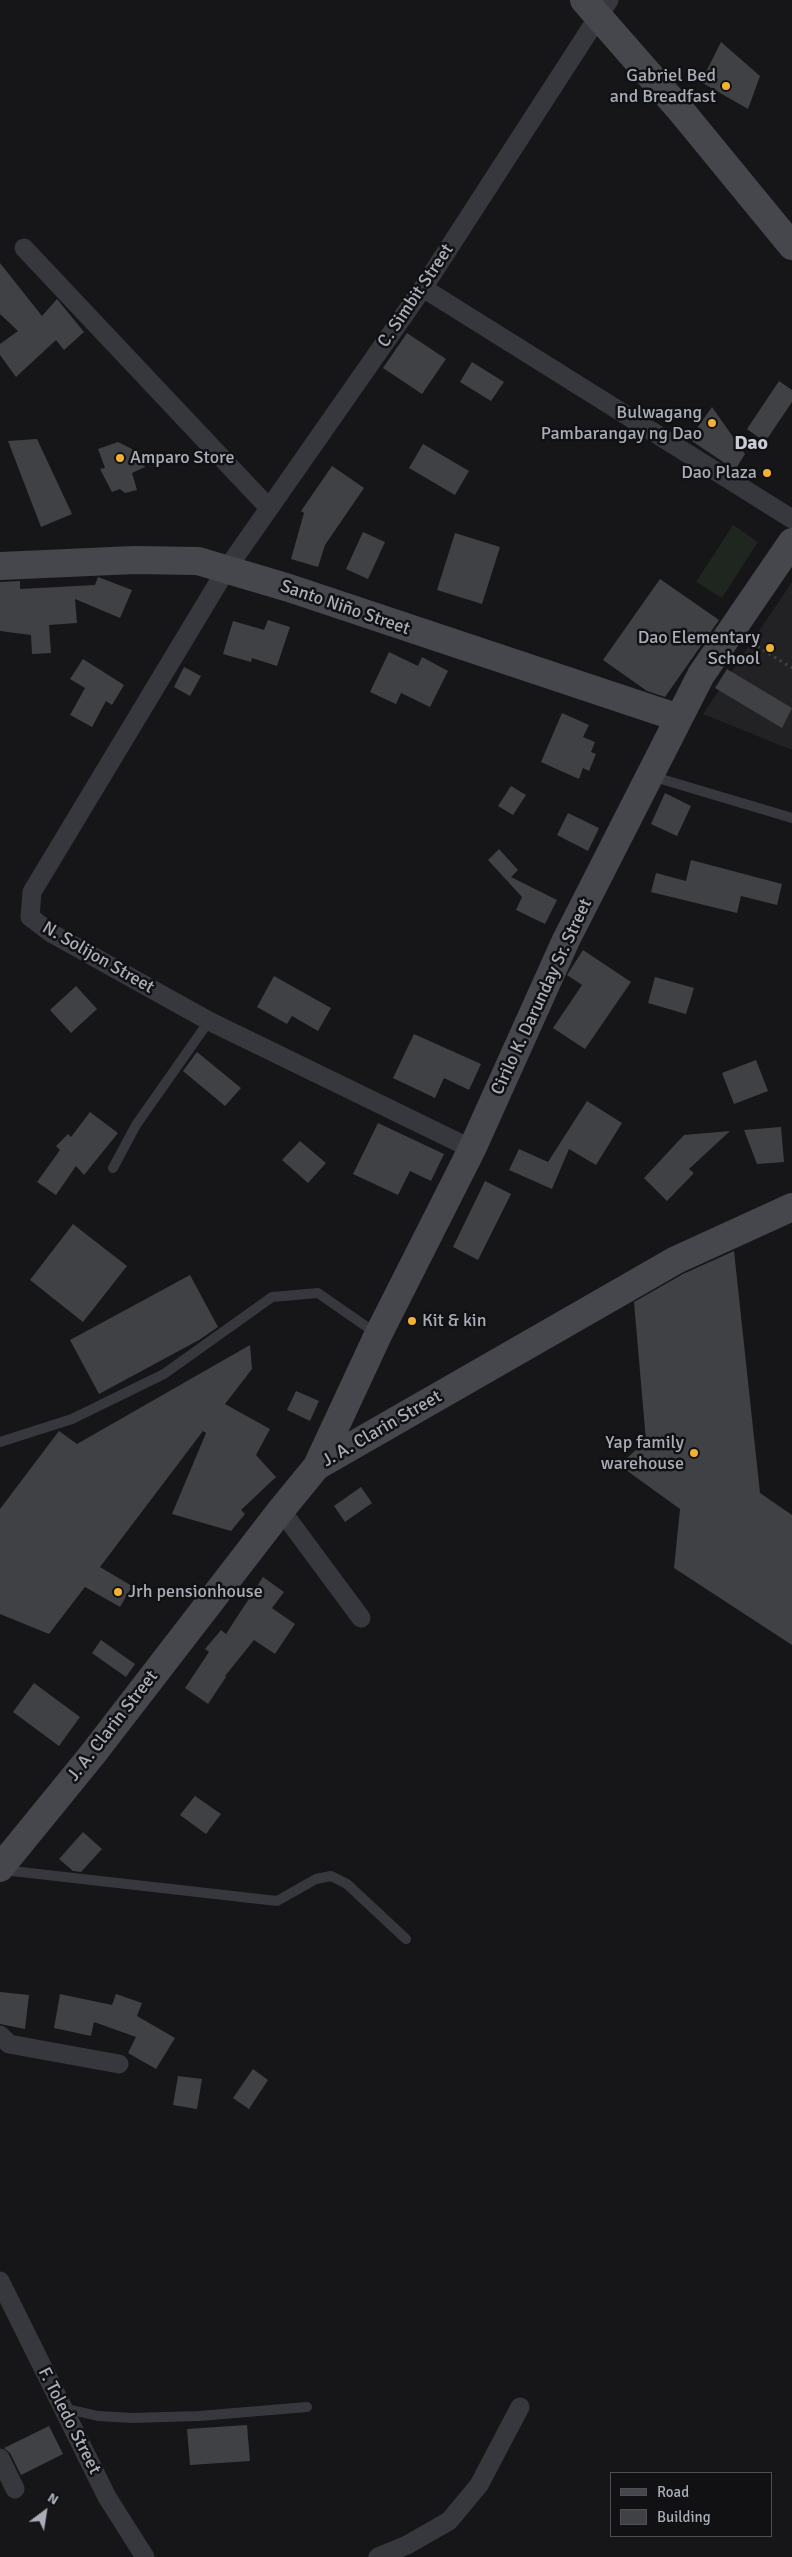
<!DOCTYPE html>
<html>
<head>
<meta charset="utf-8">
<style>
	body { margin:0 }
	#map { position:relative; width:792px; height:2557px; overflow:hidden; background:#161618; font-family:Signika,sans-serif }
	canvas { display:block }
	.legend { position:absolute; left:610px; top:2472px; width:162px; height:65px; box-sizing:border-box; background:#111113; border:1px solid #4d4f55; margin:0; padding:6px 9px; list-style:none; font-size:15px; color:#a8adb8 }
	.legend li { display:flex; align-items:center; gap:10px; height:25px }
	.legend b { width:25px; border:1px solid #4d4f55 }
	.north { position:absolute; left:20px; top:2487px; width:50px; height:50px; -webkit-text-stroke:4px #111113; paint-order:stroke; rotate:31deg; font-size:14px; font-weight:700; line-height:20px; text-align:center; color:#a8adb8 }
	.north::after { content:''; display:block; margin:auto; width:18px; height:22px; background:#a8adb8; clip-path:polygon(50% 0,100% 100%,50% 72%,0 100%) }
</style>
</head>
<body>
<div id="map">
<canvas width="792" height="2557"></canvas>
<ul class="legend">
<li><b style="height:6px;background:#45474d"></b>Road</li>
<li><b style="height:14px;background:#404145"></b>Building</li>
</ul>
<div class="north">N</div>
</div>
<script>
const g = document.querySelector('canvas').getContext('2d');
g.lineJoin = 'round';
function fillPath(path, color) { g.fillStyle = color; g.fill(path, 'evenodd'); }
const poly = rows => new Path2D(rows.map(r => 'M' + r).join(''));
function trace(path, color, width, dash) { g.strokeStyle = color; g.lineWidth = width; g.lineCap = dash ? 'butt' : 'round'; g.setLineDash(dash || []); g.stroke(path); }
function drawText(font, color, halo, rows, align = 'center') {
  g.font = font + ' Signika,sans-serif'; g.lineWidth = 5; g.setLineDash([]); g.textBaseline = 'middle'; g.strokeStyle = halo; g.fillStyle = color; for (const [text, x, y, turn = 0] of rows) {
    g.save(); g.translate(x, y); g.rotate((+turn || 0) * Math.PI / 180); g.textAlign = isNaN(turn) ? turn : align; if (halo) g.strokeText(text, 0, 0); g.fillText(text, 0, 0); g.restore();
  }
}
fillPath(poly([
	[792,582,792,750,703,714]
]), '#222225');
fillPath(poly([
	[733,525,758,542,722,598,696,582]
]), '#1e261f');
fillPath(poly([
	[721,42,760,76,748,109,701,82],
	[0,263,42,316,57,299,84,332,64,350,56,340,16,377,0,355,0,344,18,331,0,314],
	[407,333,446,359,422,394,383,368],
	[472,362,504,382,491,401,460,382],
	[779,381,792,390,792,402,765,442,747,429],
	[712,407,745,454,735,470,689,439],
	[37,439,72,514,41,527,8,441],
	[118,442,138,452,145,467,132,473,137,490,125,493,120,489,112,492,100,469,105,468,98,449],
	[423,444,469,471,455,495,409,468],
	[332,466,364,488,325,545,318,567,291,559,304,513,301,511],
	[363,532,385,542,368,579,346,569],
	[455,533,500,547,482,604,437,590],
	[98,577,132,590,120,618,75,599,77,623,49,625,51,653,32,654,31,635,0,631,0,582,20,581,20,589,95,585],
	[660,579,719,620,665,697,647,691,603,660],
	[268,620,290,627,277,666,252,658,251,662,223,654,233,621,264,630],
	[389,652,418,666,422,657,448,671,430,707,401,693,396,704,370,692],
	[83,659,124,685,112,705,106,701,92,727,70,715,85,688,70,679],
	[184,667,201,676,190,696,174,687],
	[727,669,792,708,782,728,715,688],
	[562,713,589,725,583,737,595,742,591,752,596,754,589,771,583,768,579,779,541,762],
	[511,786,526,795,513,815,498,806],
	[665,793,691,806,677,836,651,824],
	[568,813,599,828,588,851,557,835],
	[499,849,518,870,511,877,557,900,545,924,516,910,522,897,488,860],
	[691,860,782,884,777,905,741,896,737,913,651,892,656,873,686,881],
	[583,950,631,982,585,1049,553,1028,582,985,567,975],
	[274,976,331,1008,318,1031,292,1016,287,1024,257,1007],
	[655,977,694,988,686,1014,648,1003],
	[76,986,97,1009,71,1033,50,1010],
	[414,1034,481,1064,469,1090,444,1078,435,1098,393,1078],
	[197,1052,241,1088,225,1106,183,1071],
	[756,1060,768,1091,734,1104,722,1073],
	[587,1101,622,1123,596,1165,569,1149,552,1189,509,1170,519,1149,548,1162],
	[90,1112,118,1133,84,1175,76,1166,56,1195,37,1182,60,1150,56,1146,68,1134,71,1137],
	[378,1123,444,1154,431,1181,410,1171,398,1195,353,1174],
	[781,1127,784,1162,757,1164,744,1130],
	[730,1131,689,1169,694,1173,667,1201,644,1178,684,1135],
	[300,1141,326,1163,308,1183,282,1160],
	[485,1181,511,1194,478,1260,453,1247],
	[73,1224,127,1266,83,1322,30,1280],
	[734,1251,760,1493,792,1515,792,1645,674,1568,680,1509,619,1465,646,1441,634,1302,683,1274],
	[190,1275,218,1327,199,1340,99,1394,70,1340],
	[250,1345,252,1369,225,1404,270,1429,256,1455,276,1477,241,1510,245,1514,231,1531,172,1514,206,1433,203,1431,100,1567,132,1586,120,1607,85,1587,49,1634,0,1614,0,1509,59,1431,77,1444],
	[296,1391,319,1401,310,1421,287,1410],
	[361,1487,372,1503,345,1522,334,1506],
	[263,1577,284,1592,272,1608,295,1624,275,1654,254,1640,225,1676,226,1677,208,1704,185,1688,209,1652,205,1649,221,1630,226,1634],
	[101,1640,135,1664,126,1677,92,1653],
	[34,1683,80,1717,59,1746,13,1712],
	[195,1796,221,1814,206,1834,180,1815],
	[83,1832,102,1849,81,1872,73,1871,59,1859],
	[0,1992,29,1995,25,2029,0,2024],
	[60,1994,112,2005,116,1994,142,2003,137,2016,175,2038,156,2069,128,2053,136,2037,94,2022,91,2036,54,2028],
	[253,2069,268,2080,249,2109,233,2098],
	[178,2076,202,2079,197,2109,173,2105],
	[247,2425,250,2461,190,2465,187,2429],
	[49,2426,63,2454,21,2475,10,2453,4,2448]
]), '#404145');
trace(poly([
	[752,643,792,668]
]), '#3d3f44', 3, [2.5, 4]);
trace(poly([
	[651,776,792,818],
	[113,1168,136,1125,209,1021],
	[0,1442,72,1419,164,1374,272,1297,318,1293,377,1334],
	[3,1870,277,1901,316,1879,331,1876,347,1884,406,1939],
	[63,2408,98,2416,132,2418,199,2416,307,2407]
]), '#37383d', 10);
trace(poly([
	[24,248,269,508],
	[423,288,792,519],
	[472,1149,209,1021,51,933,30,917,32,892,226,570,423,288,609,0],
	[281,1510,361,1618],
	[0,2035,9,2044,119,2064],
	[0,2281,107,2497,145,2557],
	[0,2458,15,2489],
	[378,2557,407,2545,449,2521,479,2485,520,2407]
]), '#37383d', 19);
trace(poly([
	[584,0,682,112,792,246],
	[0,566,134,560,198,561,289,588,679,718],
	[317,1466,378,1335,472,1149,566,940,701,675,792,542],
	[0,1868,92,1755,281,1510,317,1466,676,1260,792,1207]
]), '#45474d', 28);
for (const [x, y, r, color] of [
	[726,86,5,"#f2b134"],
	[712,423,5,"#f2b134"],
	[120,458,5,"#f2b134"],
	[767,473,5,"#f2b134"],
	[770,648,5,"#f2b134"],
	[412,1321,5,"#f2b134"],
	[694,1453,5,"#f2b134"],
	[118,1592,5,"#f2b134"]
]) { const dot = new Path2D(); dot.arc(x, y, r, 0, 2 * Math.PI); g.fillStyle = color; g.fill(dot); trace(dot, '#111113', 2); }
drawText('18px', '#a8adb8', '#111113', [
	["Gabriel Bed",716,76],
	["and Breadfast",716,97],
	["Bulwagang",702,413],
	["Pambarangay ng Dao",702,434],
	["Amparo Store",130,458,"left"],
	["Dao Plaza",757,473],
	["Dao Elementary",760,638],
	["School",760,659],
	["Kit & kin",422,1321,"left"],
	["Yap family",684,1443],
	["warehouse",684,1464],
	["Jrh pensionhouse",128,1592,"left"]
], 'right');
drawText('18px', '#a8adb8', '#111113', [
	["C. Simbit Street",416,296,-56],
	["Santo Niño Street",345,608,19],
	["N. Solijon Street",98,958,30],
	["Cirilo K. Darunday Sr. Street",542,997,-65],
	["J. A. Clarin Street",382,1429,-30],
	["J. A. Clarin Street",113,1726,-52],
	["F. Toledo Street",69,2421,63]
]);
drawText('bold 20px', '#c9ccd4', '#111113', [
	["Dao",751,444]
]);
</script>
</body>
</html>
